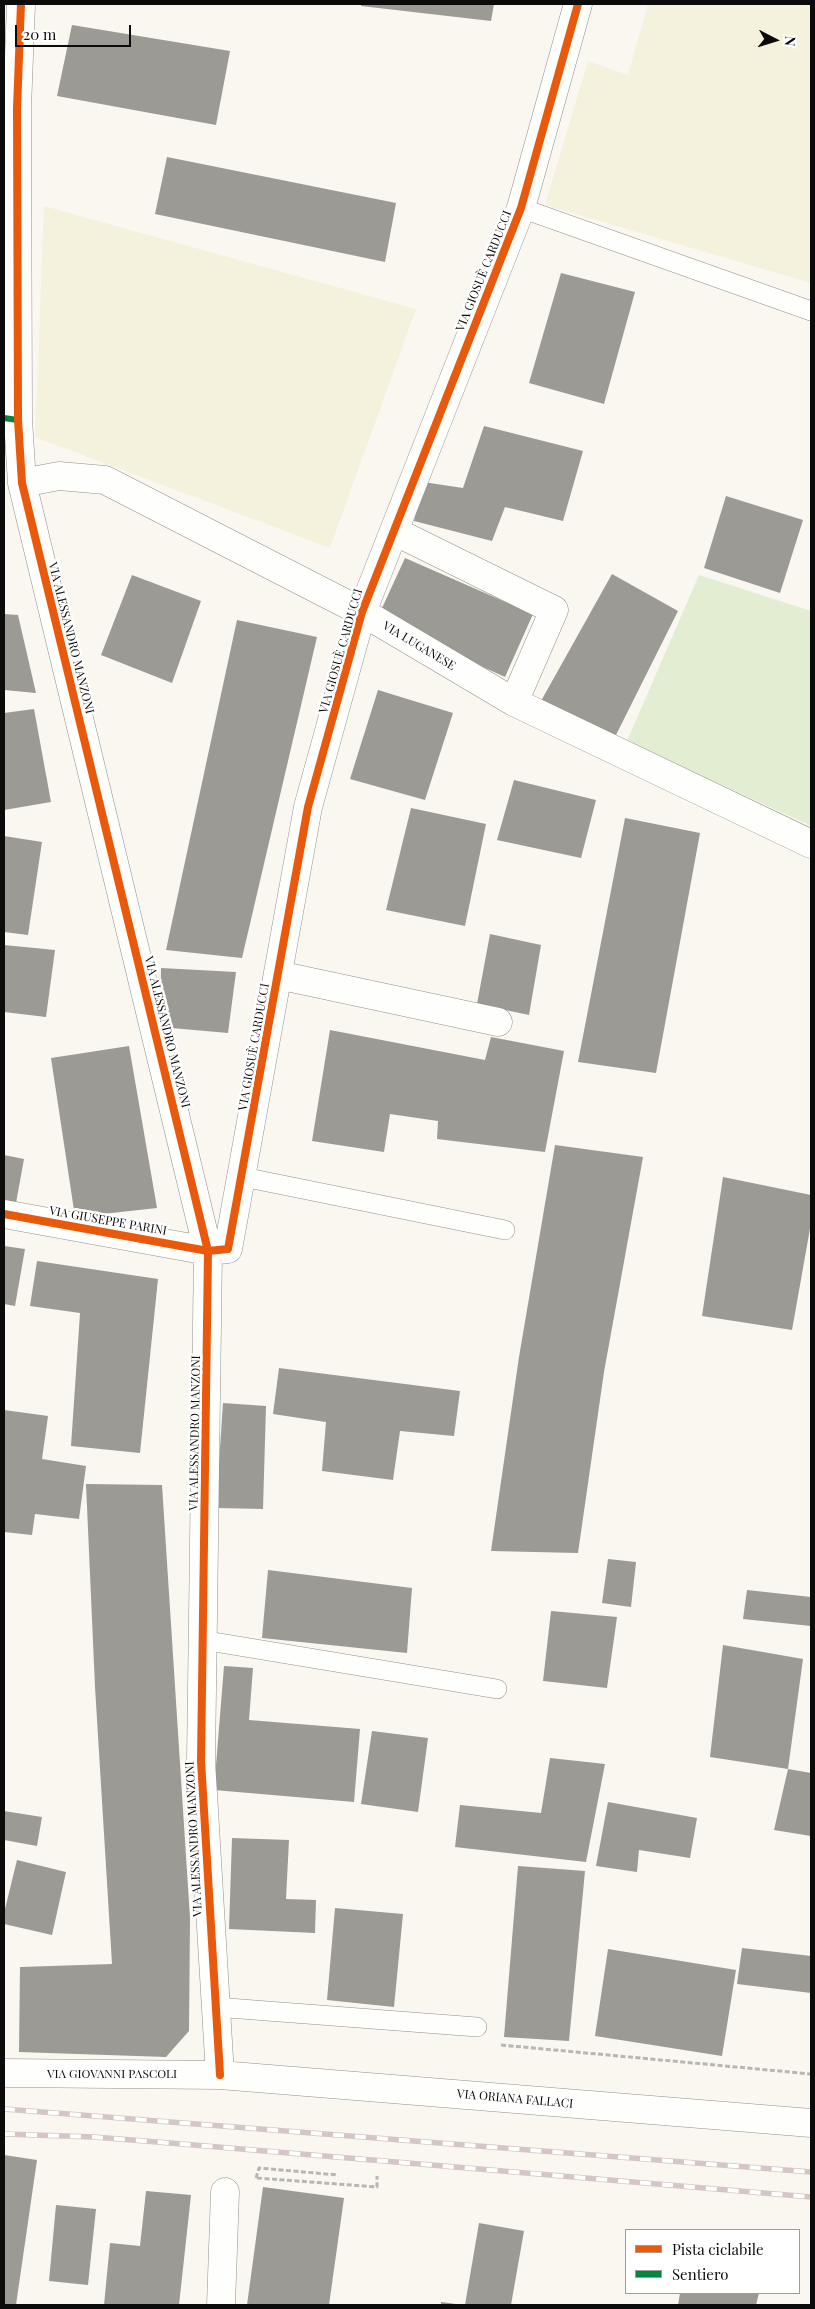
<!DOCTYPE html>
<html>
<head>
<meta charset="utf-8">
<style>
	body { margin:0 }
	#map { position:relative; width:815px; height:2309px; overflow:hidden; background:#f9f7ef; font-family:"Playfair Display",serif }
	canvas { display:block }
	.frame { position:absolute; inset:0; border:5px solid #0b0b0b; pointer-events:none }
	.legend { position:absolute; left:625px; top:2229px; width:175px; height:65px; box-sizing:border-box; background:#fff; border:1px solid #9d9d9d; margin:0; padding:6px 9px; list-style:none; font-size:15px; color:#0b0b0b }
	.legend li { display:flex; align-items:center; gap:10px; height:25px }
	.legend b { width:25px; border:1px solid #9d9d9d }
	.north { position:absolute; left:750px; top:15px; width:50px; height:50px; -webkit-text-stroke:4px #fff; paint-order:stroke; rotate:95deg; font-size:14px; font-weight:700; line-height:20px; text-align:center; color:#0b0b0b }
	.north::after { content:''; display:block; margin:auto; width:18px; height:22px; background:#0b0b0b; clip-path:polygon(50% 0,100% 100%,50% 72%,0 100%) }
	.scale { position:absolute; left:15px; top:25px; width:116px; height:22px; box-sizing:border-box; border:2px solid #0b0b0b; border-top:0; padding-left:6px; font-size:15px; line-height:18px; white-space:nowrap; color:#0b0b0b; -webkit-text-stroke:4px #fff; paint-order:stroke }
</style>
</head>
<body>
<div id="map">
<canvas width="815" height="2309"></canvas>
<div class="frame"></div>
<ul class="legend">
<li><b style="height:6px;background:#e8590c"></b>Pista ciclabile</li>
<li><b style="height:6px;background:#00873e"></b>Sentiero</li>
</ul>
<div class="north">N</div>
<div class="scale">20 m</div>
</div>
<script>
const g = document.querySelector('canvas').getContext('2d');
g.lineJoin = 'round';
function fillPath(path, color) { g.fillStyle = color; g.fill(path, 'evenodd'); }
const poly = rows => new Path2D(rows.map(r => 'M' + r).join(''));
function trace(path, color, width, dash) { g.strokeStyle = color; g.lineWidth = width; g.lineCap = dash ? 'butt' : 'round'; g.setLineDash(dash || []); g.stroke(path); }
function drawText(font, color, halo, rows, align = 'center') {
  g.font = font + ' "Playfair Display",serif'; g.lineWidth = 5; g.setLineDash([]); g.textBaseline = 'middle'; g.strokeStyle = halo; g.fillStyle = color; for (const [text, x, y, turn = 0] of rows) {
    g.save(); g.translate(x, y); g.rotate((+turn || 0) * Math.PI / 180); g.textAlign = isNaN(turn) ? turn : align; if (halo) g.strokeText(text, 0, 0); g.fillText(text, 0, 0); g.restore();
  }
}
fillPath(poly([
	[648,4,811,4,811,283,545,205,588,61,628,75],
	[44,206,416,309,330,548,35,437]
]), '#f4f2dc');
fillPath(poly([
	[699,575,811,611,811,826,627,741]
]), '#e2edd1');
fillPath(poly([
	[361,4,494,4,491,21,361,6],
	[72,25,230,51,216,125,57,96],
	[167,157,396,203,385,262,155,214],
	[561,273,635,292,604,404,529,383],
	[484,426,583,451,563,521,505,507,492,541,414,521,423,482,463,488],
	[726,496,803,520,780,593,704,568],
	[405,558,533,614,505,677,377,619],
	[612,574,678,611,615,737,541,701],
	[132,575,201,601,172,683,101,655],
	[4,614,18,615,36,693,4,690],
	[237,620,317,637,242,958,166,950],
	[378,690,453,713,425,800,350,779],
	[34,709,51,802,4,810,4,713],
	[514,780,596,800,581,858,497,840],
	[411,808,486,824,465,926,386,910],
	[625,818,700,833,656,1073,578,1062],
	[4,836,42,842,28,935,4,932],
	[490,934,541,945,529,1015,477,1004],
	[4,945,55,950,46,1017,4,1012],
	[161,968,236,972,228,1033,160,1027],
	[330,1030,485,1060,491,1037,564,1051,545,1152,437,1139,438,1121,390,1114,384,1152,312,1141],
	[129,1046,157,1208,75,1217,51,1058],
	[555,1145,643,1157,604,1372,578,1553,491,1551,519,1357],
	[4,1155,24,1159,16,1203,4,1202],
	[723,1177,811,1195,811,1223,792,1330,702,1316],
	[4,1246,25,1249,15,1306,4,1304],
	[37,1261,158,1279,140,1453,71,1446,80,1313,30,1306],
	[279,1368,460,1391,454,1436,400,1431,393,1480,322,1471,326,1422,273,1414],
	[223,1403,266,1406,263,1509,216,1508],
	[4,1410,48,1416,42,1459,86,1466,79,1519,35,1514,32,1535,4,1532],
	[86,1484,162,1485,190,1918,189,2031,166,2057,19,2052,20,1967,112,1964,95,1687],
	[608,1559,636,1562,631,1607,602,1603],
	[268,1570,412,1588,407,1653,262,1638],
	[747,1590,811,1597,811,1626,743,1619],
	[551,1611,617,1617,607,1688,543,1681],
	[723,1645,803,1659,788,1769,710,1757],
	[224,1666,253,1668,249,1720,360,1729,354,1802,214,1790],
	[372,1731,428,1738,418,1812,361,1804],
	[550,1758,605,1764,586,1862,455,1847,460,1805,541,1813],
	[788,1769,811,1773,811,1836,774,1830],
	[608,1802,697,1818,690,1858,639,1850,637,1872,596,1866],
	[4,1811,42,1817,37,1846,4,1840],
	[232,1838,289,1840,286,1899,316,1900,315,1933,229,1929],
	[17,1860,66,1872,52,1935,4,1924,4,1913],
	[518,1866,585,1871,569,2041,504,2037],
	[335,1908,403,1914,394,2007,327,2000],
	[742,1948,811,1956,811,1993,737,1984],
	[608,1949,736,1970,722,2056,595,2036],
	[4,2155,37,2160,16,2305,4,2305],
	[263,2187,344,2198,329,2305,247,2305],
	[146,2191,191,2195,179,2305,104,2305,110,2243,140,2246],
	[56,2205,96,2209,88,2285,49,2281],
	[479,2223,524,2231,511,2305,465,2305],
	[680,2293,759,2293,756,2305,678,2305],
	[441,2302,456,2304,455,2305,441,2305]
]), '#9c9a95');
const lane = poly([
	[521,208,811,311],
	[243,1177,505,1230],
	[202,1640,497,1689],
	[215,2007,477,2027]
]);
const street = poly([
	[21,4,17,108,18,420,22,483,208,1251,201,1761,220,2075],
	[22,483,59,476,105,480,362,612,514,702,811,844],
	[394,531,554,610,514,702],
	[278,975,498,1022],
	[4,1214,208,1251,228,1249,308,807,362,612,521,208,578,4],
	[4,2073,220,2075,811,2123],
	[221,2305,225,2192]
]);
trace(lane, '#92918e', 20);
trace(street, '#92918e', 29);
trace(poly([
	[501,2045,811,2074],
	[256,2178,259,2168,338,2175],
	[257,2178,377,2187,377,2176]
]), '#b7b6b5', 3, [5, 2.5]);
trace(lane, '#fefefd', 19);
trace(street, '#fefefd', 28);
const rail = poly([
	[4,2109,811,2172],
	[4,2134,94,2137,182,2144,811,2197]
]);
trace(rail, '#d4c6c5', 5.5);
trace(rail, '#fff', 4, [11]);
trace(poly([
	[4,418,18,420]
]), '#00873e', 6, [12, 6]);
trace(poly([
	[21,4,17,108,18,420,22,483,208,1251,201,1761,220,2075],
	[4,1214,208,1251,228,1249,308,807,362,612,521,208,578,4]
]), '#e8590c', 8);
drawText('12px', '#0b0b0b', '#fff', [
	["VIA GIOSUÈ CARDUCCI",484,271,-68],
	["VIA ALESSANDRO MANZONI",71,638,76],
	["VIA LUGANESE",419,646,31],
	["VIA GIOSUÈ CARDUCCI",341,651,-74],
	["VIA ALESSANDRO MANZONI",167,1032,76],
	["VIA GIOSUÈ CARDUCCI",254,1047,-80],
	["VIA GIUSEPPE PARINI",108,1221,10],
	["VIA ALESSANDRO MANZONI",195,1433,-89],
	["VIA ALESSANDRO MANZONI",194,1839,-93],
	["VIA GIOVANNI PASCOLI",112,2074],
	["VIA ORIANA FALLACI",515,2099,5]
]);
</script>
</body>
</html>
